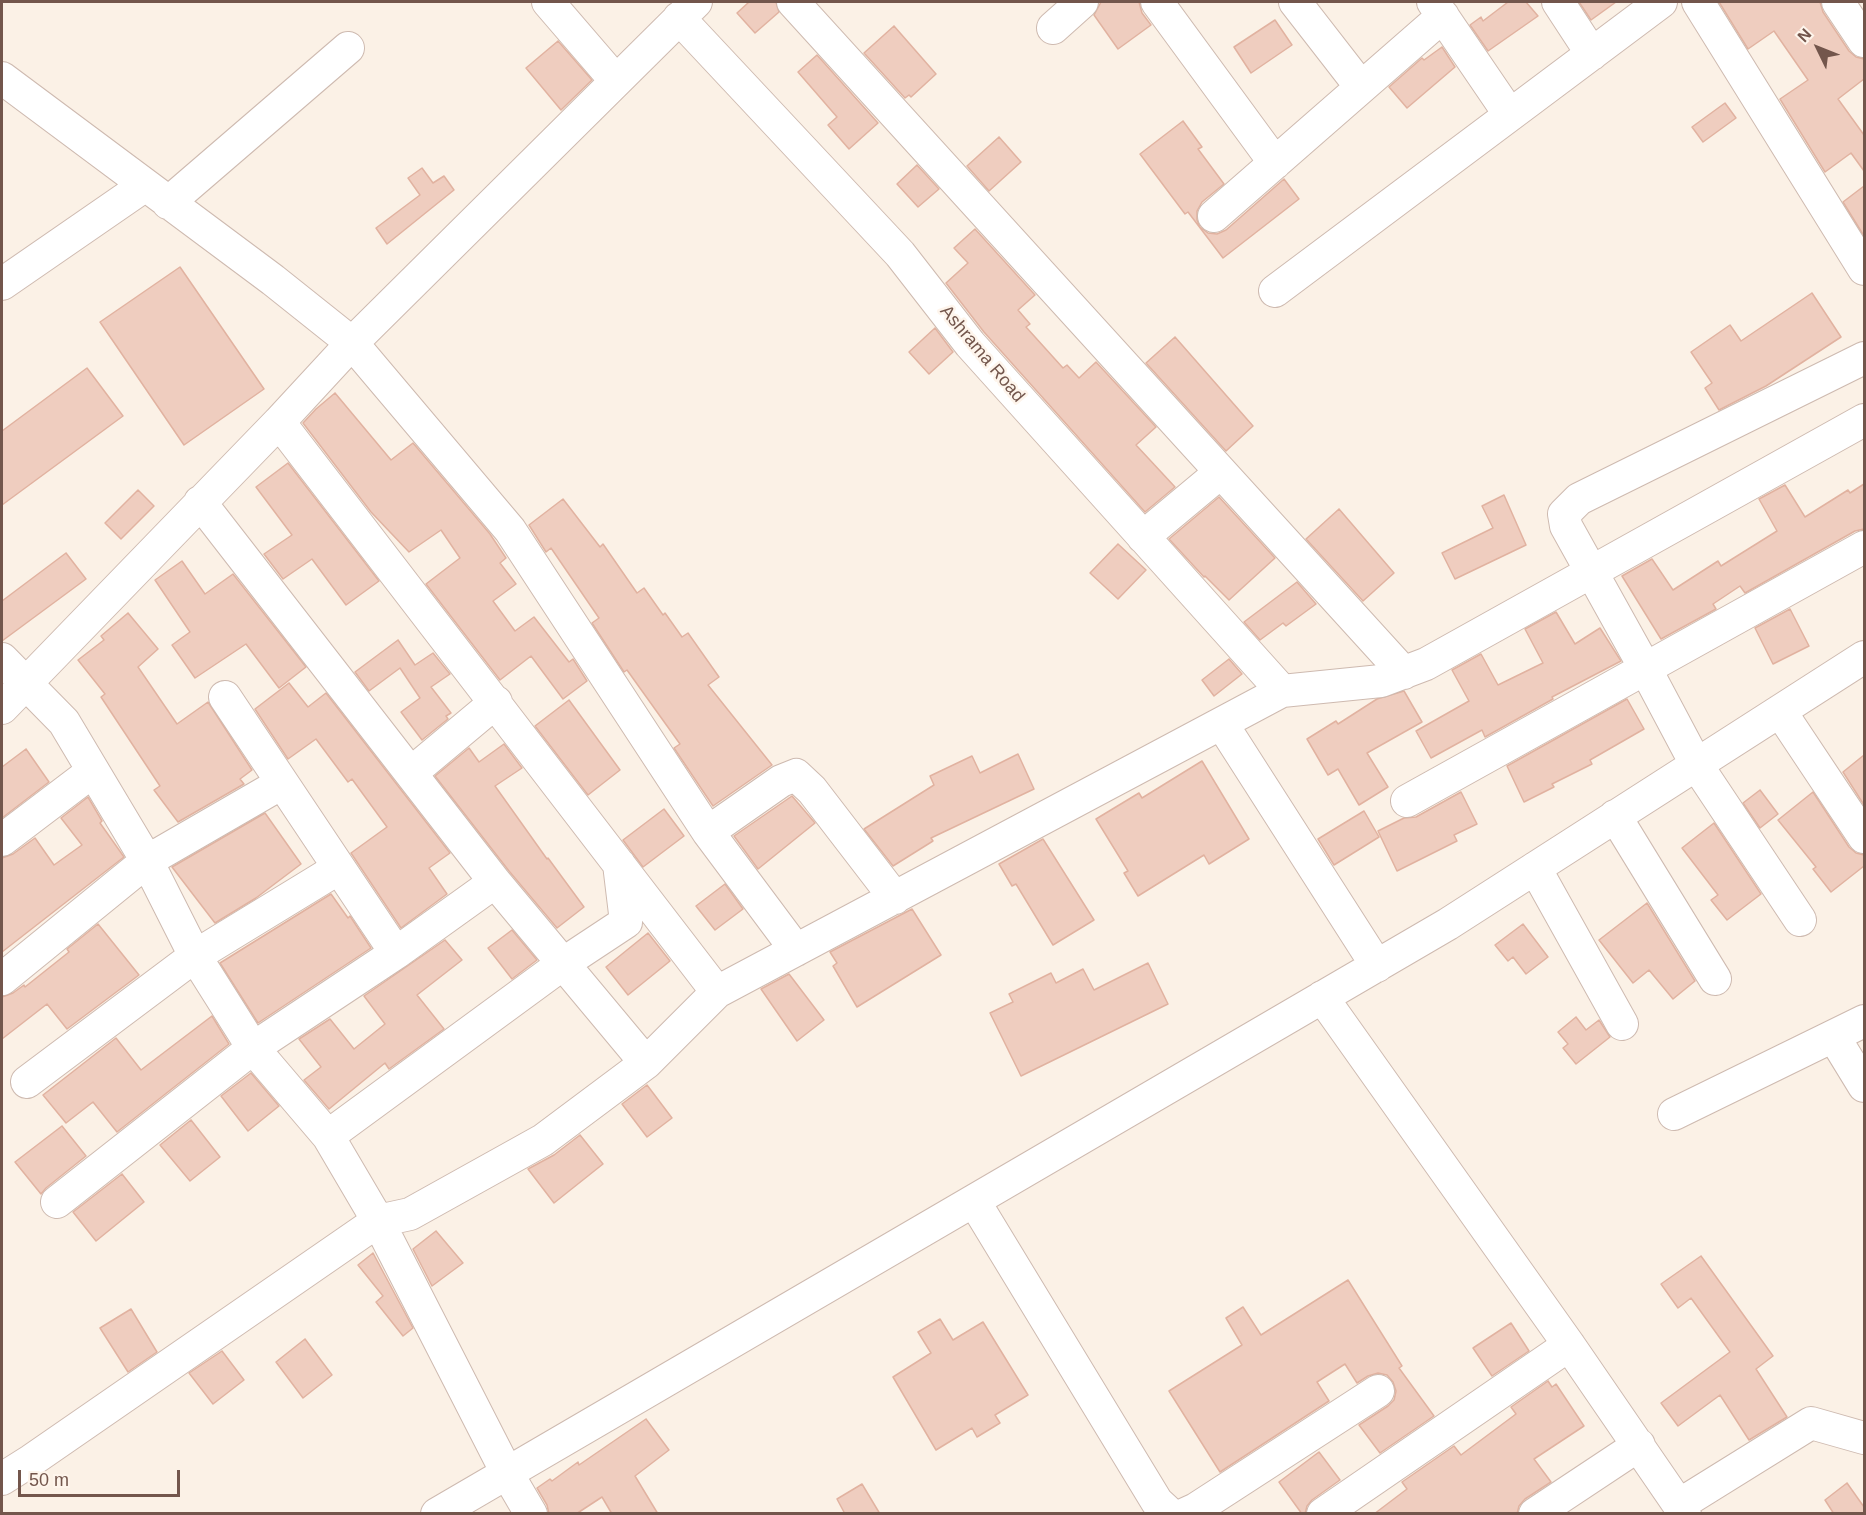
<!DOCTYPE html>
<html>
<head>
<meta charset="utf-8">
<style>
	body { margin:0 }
	#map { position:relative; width:1866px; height:1515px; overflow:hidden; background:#fbf1e6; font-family:Helvetica,sans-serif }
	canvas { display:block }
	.frame { position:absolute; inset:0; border:3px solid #73564c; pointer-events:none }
	.north { position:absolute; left:1788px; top:18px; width:60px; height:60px; -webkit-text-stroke:4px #fef5ec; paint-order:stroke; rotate:313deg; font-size:16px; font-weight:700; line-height:24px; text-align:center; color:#73564c }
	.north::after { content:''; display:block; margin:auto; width:21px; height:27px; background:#73564c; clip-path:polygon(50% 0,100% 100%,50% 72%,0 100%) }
	.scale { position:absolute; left:18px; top:1470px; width:162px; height:27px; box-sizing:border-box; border:3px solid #73564c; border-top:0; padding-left:8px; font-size:18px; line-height:21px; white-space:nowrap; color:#73564c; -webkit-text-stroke:4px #fef5ec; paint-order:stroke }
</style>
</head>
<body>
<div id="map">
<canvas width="1866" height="1515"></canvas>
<div class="frame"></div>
<div class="north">N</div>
<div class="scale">50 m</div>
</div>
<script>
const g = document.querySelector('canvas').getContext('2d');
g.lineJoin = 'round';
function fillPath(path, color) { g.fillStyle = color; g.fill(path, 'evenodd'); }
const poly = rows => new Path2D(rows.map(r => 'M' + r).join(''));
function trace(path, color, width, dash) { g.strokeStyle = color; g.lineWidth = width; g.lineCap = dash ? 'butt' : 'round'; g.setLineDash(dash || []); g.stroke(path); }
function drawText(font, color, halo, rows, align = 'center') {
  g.font = font + ' Helvetica,sans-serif'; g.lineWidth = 5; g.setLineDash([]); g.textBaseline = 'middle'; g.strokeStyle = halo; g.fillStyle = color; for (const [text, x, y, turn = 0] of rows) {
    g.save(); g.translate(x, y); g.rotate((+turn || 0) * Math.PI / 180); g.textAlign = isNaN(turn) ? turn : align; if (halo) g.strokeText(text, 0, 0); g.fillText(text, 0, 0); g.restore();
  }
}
const building = poly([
	[749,2,776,2,779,12,755,33,737,13,749,2],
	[1101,2,1139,2,1142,13,1151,25,1118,49,1094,15,1101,2],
	[1508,2,1526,2,1538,16,1488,51,1470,25,1481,17,1483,21,1508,2],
	[1579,2,1616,2,1591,20,1579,2],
	[1719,2,1820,2,1823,12,1849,51,1856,57,1864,59,1864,79,1838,99,1864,135,1864,171,1851,153,1825,172,1780,99,1808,80,1774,31,1748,49,1719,2],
	[1275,20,1292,45,1251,73,1234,47,1275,20],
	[894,26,936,74,911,97,909,95,905,98,864,53,894,26],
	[558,41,592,80,561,110,526,68,558,41],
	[1442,47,1455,67,1407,108,1389,87,1422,58,1424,60,1442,47],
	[817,55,878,123,849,149,828,125,837,117,798,72,817,55],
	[1725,103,1736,118,1703,142,1692,127,1725,103],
	[1183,121,1202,147,1198,149,1224,184,1202,202,1197,211,1197,220,1200,227,1208,233,1217,234,1226,230,1284,179,1299,199,1223,258,1188,212,1185,214,1140,154,1183,121],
	[999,137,1021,162,989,191,967,166,999,137],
	[917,165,939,189,918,207,897,184,917,165],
	[422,168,433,183,444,176,454,190,387,244,376,228,420,195,408,178,422,168],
	[1864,186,1864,236,1843,202,1864,186],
	[975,229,1035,295,1018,310,1030,324,1026,327,1063,368,1067,365,1079,378,1096,362,1156,427,1136,445,1175,487,1145,512,984,332,946,283,968,263,954,248,975,229],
	[180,267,264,389,184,445,100,322,180,267],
	[1812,293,1841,337,1766,386,1719,410,1705,388,1712,383,1691,352,1730,325,1741,341,1812,293],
	[935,328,953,352,929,374,909,352,935,328],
	[1175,337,1253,426,1226,451,1146,363,1175,337],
	[87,368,123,416,2,505,2,431,87,368],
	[335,393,391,460,413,443,490,534,506,558,500,563,516,584,493,601,515,631,534,617,569,662,573,659,587,681,563,699,531,656,500,680,426,584,460,558,441,530,409,552,371,512,303,423,316,409,335,393],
	[288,463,379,581,346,605,312,559,283,579,264,554,292,535,256,487,288,463],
	[1864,484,1864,529,1855,531,1745,593,1740,586,1713,604,1716,609,1661,639,1622,576,1652,559,1673,590,1718,561,1721,566,1777,531,1759,499,1785,485,1805,517,1848,490,1850,493,1864,484],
	[138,490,154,506,121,539,105,523,138,490],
	[1504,495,1526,545,1455,579,1442,553,1493,528,1482,506,1504,495],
	[1219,497,1275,558,1229,600,1205,576,1204,577,1169,539,1219,497],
	[563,499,600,547,603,544,637,593,644,588,663,615,665,613,682,637,688,633,719,677,708,685,772,765,713,806,674,748,680,744,627,670,624,672,592,623,599,618,551,548,546,552,529,525,563,499],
	[1339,509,1394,573,1363,601,1306,539,1339,509],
	[1118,544,1146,570,1118,599,1090,573,1118,544],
	[66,553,86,579,2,641,2,601,66,553],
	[182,561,205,594,233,574,306,667,279,688,246,644,195,678,172,645,190,632,155,580,182,561],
	[1297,582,1316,604,1286,626,1283,623,1260,640,1244,622,1297,582],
	[1790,609,1809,646,1773,664,1755,628,1790,609],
	[1556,612,1575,644,1600,628,1621,661,1552,697,1553,699,1485,737,1482,730,1431,758,1416,731,1469,701,1452,670,1481,654,1498,685,1543,663,1525,629,1556,612],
	[128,613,158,649,138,667,177,724,208,702,252,770,240,779,244,784,178,822,154,790,160,786,101,697,105,694,78,660,104,640,101,636,128,613],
	[398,640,415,665,433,653,450,674,431,687,451,713,446,716,448,719,422,740,401,712,420,698,400,668,369,691,355,672,398,640],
	[1229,659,1242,674,1214,696,1202,680,1229,659],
	[289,683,308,707,326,693,450,853,429,868,447,894,401,928,351,853,387,827,352,779,348,782,316,739,288,759,255,709,289,683],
	[1404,691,1422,722,1367,753,1388,787,1359,805,1338,769,1328,775,1307,739,1336,721,1338,724,1377,699,1404,691],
	[1627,699,1644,729,1590,760,1592,764,1552,784,1554,787,1524,802,1507,766,1627,699],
	[569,700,620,770,588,795,535,726,569,700],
	[504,744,522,768,495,786,547,859,548,858,584,907,557,928,509,871,435,776,469,748,479,762,504,744],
	[26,749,49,782,2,818,2,767,26,749],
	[1018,754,1034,789,931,838,933,841,893,866,864,829,934,785,930,776,972,756,980,773,1018,754],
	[1864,755,1864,805,1843,772,1864,755],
	[1202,761,1249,839,1209,864,1204,855,1138,896,1124,873,1128,871,1096,819,1139,793,1142,798,1202,761],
	[1760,790,1778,814,1760,828,1743,803,1760,790],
	[1461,792,1477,824,1454,835,1457,841,1397,871,1378,831,1404,818,1416,817,1461,792],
	[1813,792,1849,847,1856,853,1864,855,1864,866,1831,892,1813,869,1816,867,1778,820,1813,792],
	[792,796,815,823,758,869,734,836,792,796],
	[88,797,102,821,100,823,124,857,2,952,2,858,13,854,35,838,54,865,82,845,61,818,88,797],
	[664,809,684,836,643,867,623,840,664,809],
	[1364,811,1379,837,1334,865,1318,839,1364,811],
	[265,813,301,864,256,898,215,923,172,867,265,813],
	[1714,823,1761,894,1727,920,1711,900,1718,895,1682,848,1714,823],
	[1043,839,1094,920,1053,945,1016,884,1012,886,999,864,1043,839],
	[725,884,743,909,715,930,696,906,725,884],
	[331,894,348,918,350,916,371,948,258,1023,220,963,331,894],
	[1647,903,1695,981,1673,999,1649,970,1633,983,1599,940,1647,903],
	[912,909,941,955,857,1007,833,966,837,963,830,952,912,909],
	[98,924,139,975,67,1029,47,1004,2,1039,2,997,13,993,24,985,25,987,69,952,67,949,98,924],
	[1523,924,1548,957,1526,974,1513,957,1508,961,1495,945,1523,924],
	[512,930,537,960,512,979,488,948,512,930],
	[648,933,670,961,628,995,606,967,648,933],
	[445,940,462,960,417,995,444,1029,389,1069,385,1063,329,1109,304,1080,321,1067,299,1039,330,1019,354,1049,385,1024,364,996,445,940],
	[1148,963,1168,1004,1021,1076,990,1013,1013,1002,1009,994,1051,973,1056,983,1083,969,1094,990,1148,963],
	[789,974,824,1020,797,1041,761,989,789,974],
	[212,1016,229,1044,117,1132,93,1102,66,1123,43,1095,116,1038,141,1070,212,1016],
	[1576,1017,1586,1030,1599,1020,1610,1037,1576,1064,1563,1048,1568,1044,1558,1032,1576,1017],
	[251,1073,279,1106,248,1131,221,1096,251,1073],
	[647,1085,672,1118,647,1137,622,1104,647,1085],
	[191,1120,220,1157,190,1181,160,1145,191,1120],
	[62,1126,86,1156,46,1188,41,1194,15,1162,62,1126],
	[580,1135,603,1164,554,1203,528,1169,554,1155,580,1135],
	[122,1174,144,1202,96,1241,73,1212,122,1174],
	[436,1231,463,1263,432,1286,413,1249,436,1231],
	[373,1253,413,1328,403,1336,376,1302,383,1296,358,1265,373,1253],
	[1701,1256,1773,1356,1756,1369,1787,1417,1749,1440,1720,1395,1678,1426,1661,1403,1730,1352,1691,1298,1678,1308,1661,1284,1701,1256],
	[1348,1280,1402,1366,1399,1368,1434,1416,1380,1453,1359,1425,1388,1406,1394,1400,1396,1391,1393,1382,1387,1375,1378,1373,1368,1376,1357,1383,1345,1364,1317,1382,1329,1401,1220,1472,1169,1391,1242,1345,1226,1318,1243,1307,1261,1335,1348,1280],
	[131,1309,157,1352,128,1372,100,1328,131,1309],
	[940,1319,953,1340,983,1322,1028,1395,995,1415,1000,1423,977,1437,972,1428,936,1450,893,1377,931,1353,918,1332,940,1319],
	[1511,1323,1529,1351,1492,1376,1473,1348,1511,1323],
	[305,1339,332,1375,303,1398,276,1362,305,1339],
	[222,1351,244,1380,213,1404,189,1373,222,1351],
	[1548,1381,1552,1387,1556,1384,1584,1426,1534,1459,1551,1482,1525,1499,1519,1506,1517,1514,1374,1514,1407,1489,1402,1482,1454,1446,1461,1455,1516,1414,1511,1407,1548,1381],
	[646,1419,669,1450,635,1476,658,1514,612,1514,602,1497,576,1514,549,1514,547,1505,537,1488,550,1479,552,1481,578,1462,579,1465,646,1419],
	[1319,1452,1340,1480,1312,1500,1307,1506,1305,1514,1302,1514,1279,1482,1319,1452],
	[1847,1483,1864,1507,1864,1514,1834,1514,1825,1500,1847,1483],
	[862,1484,880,1514,845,1514,837,1499,862,1484]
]);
fillPath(building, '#efcdbf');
trace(building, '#e1b2a0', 1.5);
const minor = poly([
	[548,2,616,81],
	[793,2,1404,673],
	[1157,2,1275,163],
	[1295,2,1361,87],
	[1433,2,1510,115],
	[1558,2,1592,54],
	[1698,2,1864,269],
	[1838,2,1864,41],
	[679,18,900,254,970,344,1282,691],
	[1053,28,1082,2],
	[2,78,273,280,352,343,510,530,708,832,796,950],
	[168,203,348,48],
	[1214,216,1443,16],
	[2,284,144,186],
	[1275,291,1661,2],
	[279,422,717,992],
	[200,502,495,882,646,1063],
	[1143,537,1221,472],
	[2,659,64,722,147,861,195,956,253,1048,328,1136,378,1221,507,1473,531,1514],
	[225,697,396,953],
	[2,708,279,422,352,343,696,2],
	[1780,711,1864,837],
	[1222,724,1377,966],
	[411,773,496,702],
	[1407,801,1864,547],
	[1615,816,1715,979],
	[708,832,781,781,796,775,812,790,895,898],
	[2,840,93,771],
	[1535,868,1622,1024],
	[1800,920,1696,764,1645,668,1566,526,1564,514,1579,499,1864,358],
	[2,979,147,861,282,783],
	[1322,997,1569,1345,1685,1514],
	[1834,1037,1864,1086],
	[27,1082,195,956,339,868],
	[1674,1114,1864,1021],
	[328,1136,564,963,626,922,619,864],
	[974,1201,1157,1502,1170,1514],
	[57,1202,253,1048,396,953,495,882],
	[2,1479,32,1460,378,1221,410,1214,543,1140,646,1063,717,992,1282,691,1381,681,1426,664,1864,420],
	[1679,1505,1811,1423,1864,1438],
	[437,1514,1448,924,1864,657],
	[1185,1514,1196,1509,1378,1391],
	[1323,1514,1569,1345],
	[1535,1514,1639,1445]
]);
trace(minor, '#cebab0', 34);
trace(minor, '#fff', 32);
drawText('18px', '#73564c', '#fef5ec', [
	["Ashrama Road",982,354,50]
]);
</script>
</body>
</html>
